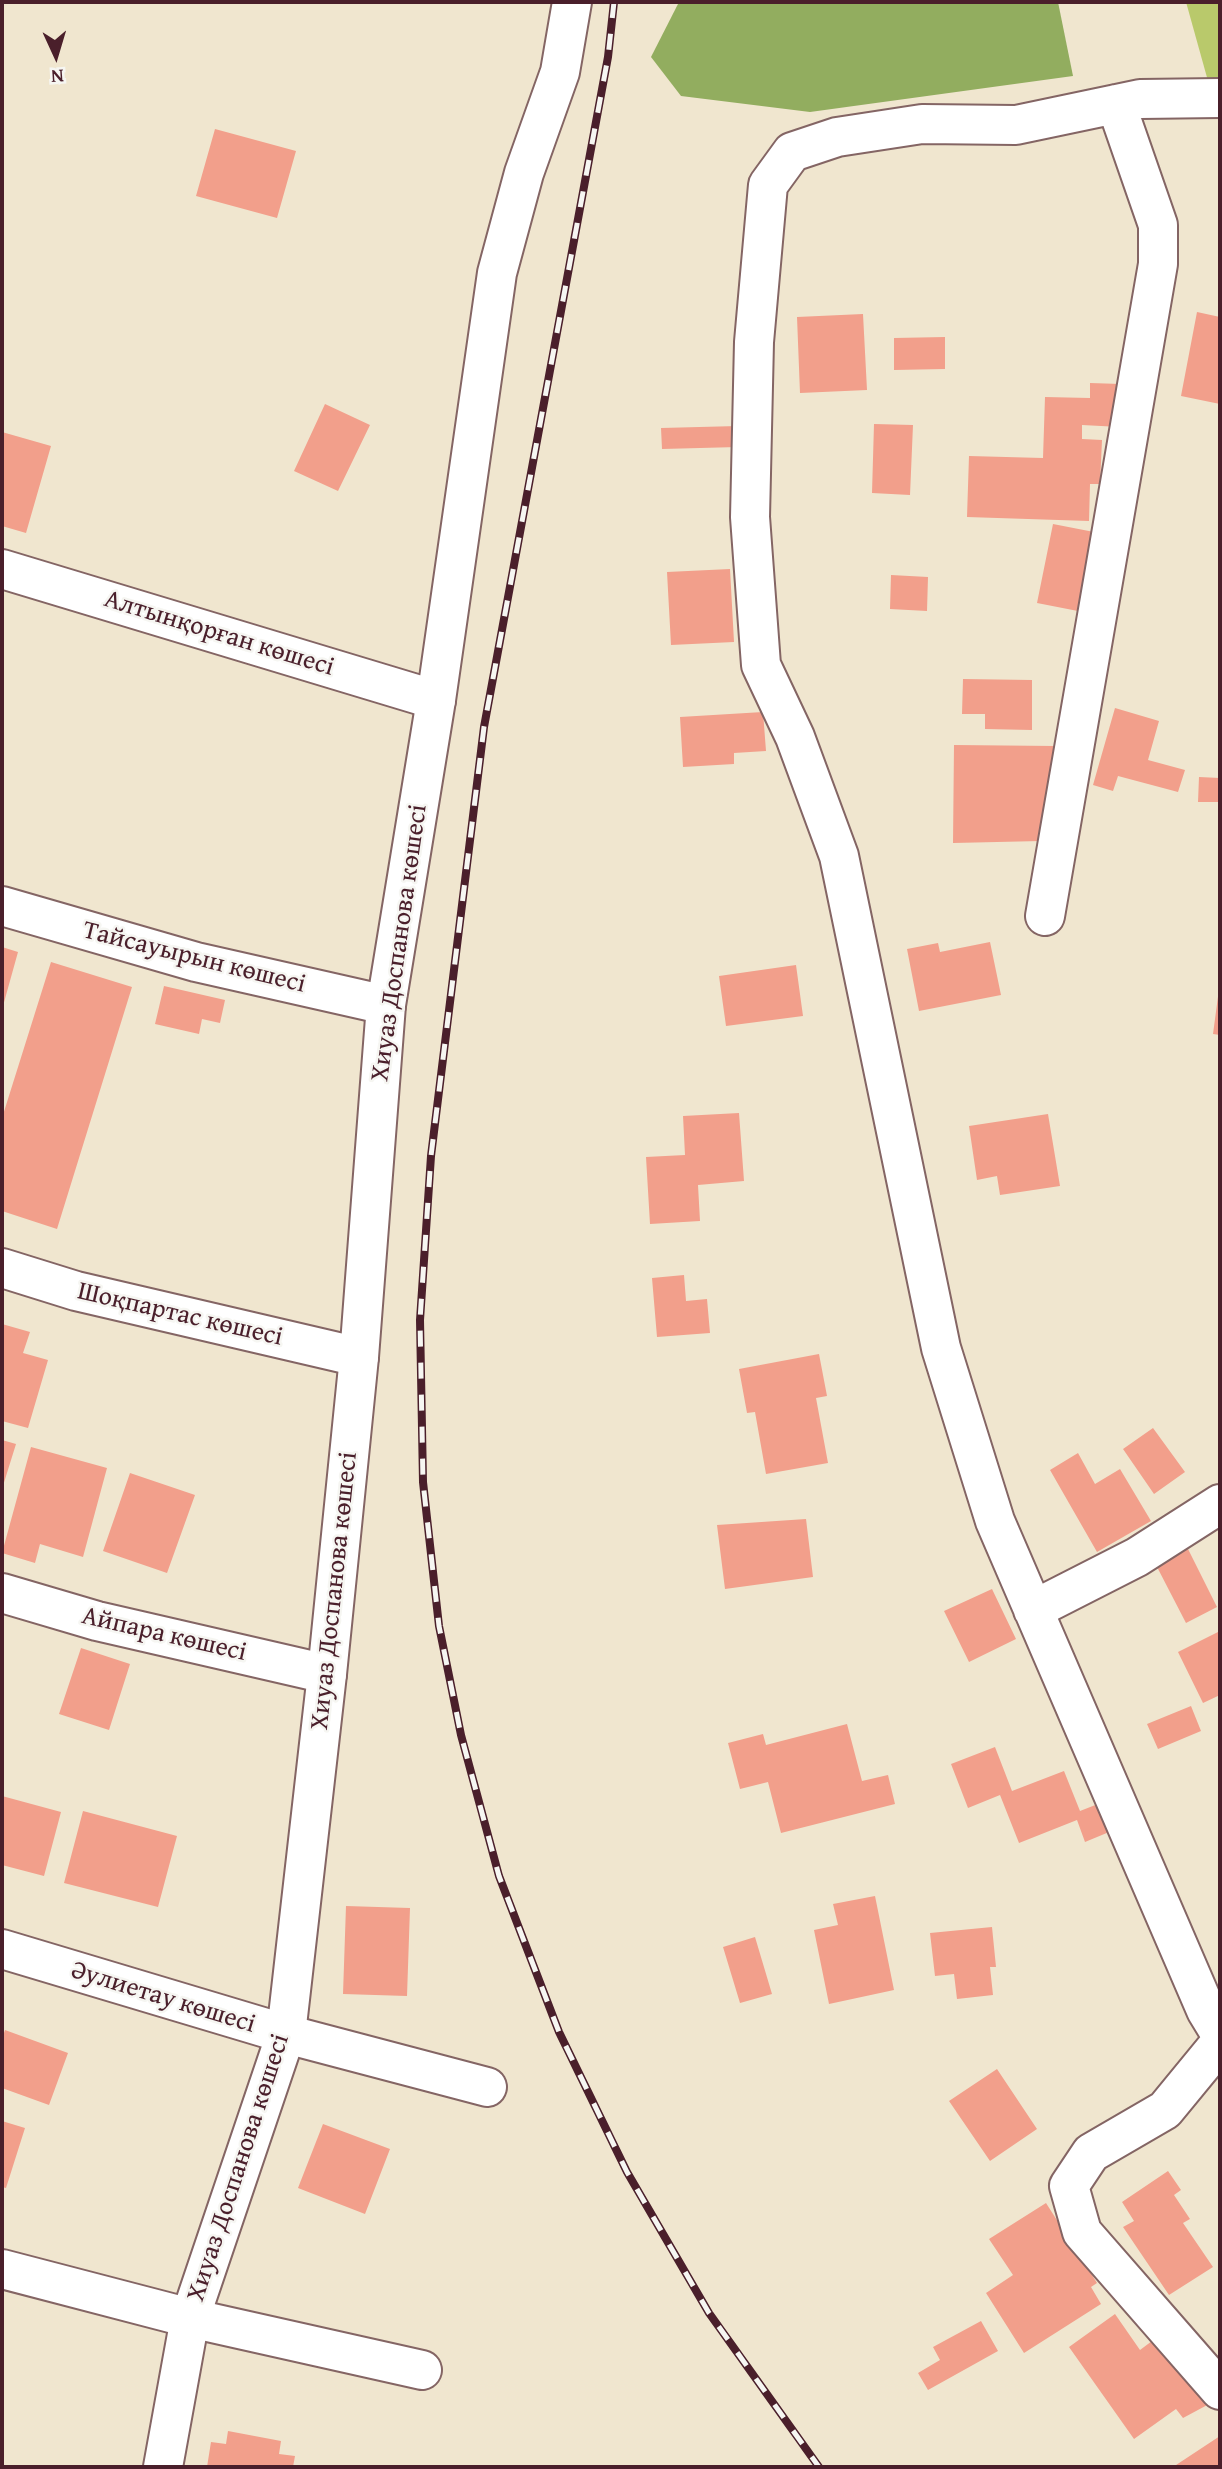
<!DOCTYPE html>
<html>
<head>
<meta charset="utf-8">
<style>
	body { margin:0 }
	#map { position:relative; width:1222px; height:2469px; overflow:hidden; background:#f0e6cf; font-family:"Gentium Book Plus",serif }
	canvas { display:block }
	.frame { position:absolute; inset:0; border:4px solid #4a1f2b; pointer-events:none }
	.north { position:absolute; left:21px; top:21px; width:70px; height:70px; -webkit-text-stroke:5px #f6f6f2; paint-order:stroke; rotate:176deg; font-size:19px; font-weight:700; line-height:28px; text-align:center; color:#4a1f2b }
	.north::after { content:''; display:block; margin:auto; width:24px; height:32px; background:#4a1f2b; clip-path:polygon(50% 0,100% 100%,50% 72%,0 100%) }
</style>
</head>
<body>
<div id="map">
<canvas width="1222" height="2469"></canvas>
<div class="frame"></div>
<div class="north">N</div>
</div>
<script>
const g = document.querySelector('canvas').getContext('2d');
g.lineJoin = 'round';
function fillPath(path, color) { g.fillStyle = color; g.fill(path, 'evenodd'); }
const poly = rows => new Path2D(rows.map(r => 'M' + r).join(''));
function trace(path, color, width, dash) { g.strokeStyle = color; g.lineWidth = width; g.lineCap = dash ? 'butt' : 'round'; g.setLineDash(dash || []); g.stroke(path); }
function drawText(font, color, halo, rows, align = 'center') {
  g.font = font + ' "Gentium Book Plus",serif'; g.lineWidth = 5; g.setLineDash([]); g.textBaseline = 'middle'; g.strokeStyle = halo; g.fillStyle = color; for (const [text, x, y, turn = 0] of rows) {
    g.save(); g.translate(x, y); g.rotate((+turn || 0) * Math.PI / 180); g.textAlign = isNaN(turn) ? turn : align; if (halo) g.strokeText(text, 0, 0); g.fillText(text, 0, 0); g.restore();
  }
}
fillPath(poly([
	[1186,2,1220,2,1220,98,1213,99]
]), '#b9c96b');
fillPath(poly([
	[679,2,1058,2,1073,76,810,112,681,96,651,57]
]), '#92ad5f');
fillPath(poly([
	[215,129,296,151,277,218,196,196],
	[1197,312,1220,317,1220,404,1181,396],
	[863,314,867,390,800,393,797,317],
	[945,337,945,369,894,370,894,338],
	[1090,383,1121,384,1120,427,1082,425,1082,439,1102,440,1100,484,1090,484,1089,521,967,517,969,456,1043,458,1045,397,1090,398],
	[325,404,370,425,338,491,294,471],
	[874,424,913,425,910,495,872,493],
	[738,426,738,447,662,449,661,428],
	[2,432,51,446,26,533,2,526],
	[1053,524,1099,533,1083,612,1037,603],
	[730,569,734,642,671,645,667,572],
	[891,575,928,577,927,611,890,609],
	[963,679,1032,680,1032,730,985,729,985,714,962,714],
	[1115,708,1159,721,1148,760,1185,770,1178,792,1118,776,1113,791,1093,785],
	[763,712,766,751,734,753,734,764,683,767,680,717],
	[954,745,1055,746,1041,841,953,843],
	[1199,777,1220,778,1220,802,1198,802],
	[990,942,1001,995,919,1011,907,949,938,943,940,952],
	[2,947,18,952,3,1006,2,1006],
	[51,962,132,987,57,1229,2,1211,2,1118],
	[796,965,803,1016,726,1026,719,976],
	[164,986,225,1000,220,1023,202,1019,199,1034,155,1024],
	[1219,989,1220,989,1220,1035,1213,1034],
	[739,1113,744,1181,698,1185,700,1221,650,1224,646,1157,685,1155,683,1116],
	[1048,1114,1060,1186,1000,1195,997,1176,977,1180,969,1126],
	[684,1275,686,1301,707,1299,710,1333,657,1337,652,1278],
	[2,1324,30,1332,23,1353,48,1360,28,1428,2,1421],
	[819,1354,827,1396,816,1398,828,1463,766,1474,755,1412,747,1413,739,1369],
	[1153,1428,1185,1472,1154,1494,1123,1449],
	[2,1440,16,1444,2,1489],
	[31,1447,107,1468,83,1557,40,1544,35,1563,2,1553],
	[1078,1453,1095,1484,1120,1469,1151,1521,1097,1552,1050,1470],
	[130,1473,195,1495,167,1573,103,1551],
	[806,1519,813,1577,725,1589,717,1525],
	[1188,1549,1217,1607,1186,1623,1156,1565],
	[992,1589,1016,1639,969,1662,944,1611],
	[1220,1631,1220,1695,1203,1703,1178,1652],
	[81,1648,130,1664,109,1730,59,1714],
	[1191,1706,1201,1731,1158,1749,1147,1724],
	[847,1724,862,1781,888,1775,895,1804,781,1833,768,1782,740,1789,728,1743,763,1734,766,1745],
	[995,1747,1012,1791,1064,1771,1080,1811,1103,1802,1114,1830,1085,1842,1077,1820,1019,1843,1000,1795,968,1808,951,1764],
	[2,1796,61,1812,44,1876,2,1865],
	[83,1811,177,1836,158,1907,64,1883],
	[875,1896,894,1990,829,2004,814,1930,838,1925,833,1904],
	[346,1906,410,1908,407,1996,343,1994],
	[992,1927,996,1967,990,1967,993,1995,957,1999,954,1974,935,1976,930,1933],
	[755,1937,772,1994,740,2003,723,1947],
	[5,2030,68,2053,49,2105,2,2088,2,2039],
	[997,2069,1037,2129,990,2161,949,2101],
	[2,2121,25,2128,6,2188,2,2187],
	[323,2124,390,2149,365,2214,298,2188],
	[1168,2171,1181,2190,1174,2195,1190,2219,1183,2223,1213,2267,1169,2295,1123,2227,1134,2221,1122,2202],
	[1046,2203,1097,2283,1091,2287,1101,2304,1024,2353,986,2293,1013,2275,989,2239],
	[1115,2314,1140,2350,1156,2338,1211,2403,1183,2418,1176,2409,1134,2439,1069,2347],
	[981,2321,998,2351,928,2390,918,2373,940,2360,933,2347],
	[228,2431,281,2441,279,2454,295,2456,293,2467,207,2467,211,2442,226,2444],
	[1220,2436,1220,2467,1173,2467]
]), '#f29f8b');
const street = poly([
	[1220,98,1140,99,1016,125,922,124,837,137,792,152,768,185,754,342,750,517,761,665,795,737,839,856,941,1348,995,1521,1206,2010,1220,2033],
	[2,569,436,700,497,273,524,173,560,72,572,2],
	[2,906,196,962,386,1005],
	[1045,916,1158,264,1158,225,1116,104],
	[2,1268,76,1291,359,1357],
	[2,1593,97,1621,327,1674],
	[1033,1610,1137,1557,1220,1504],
	[2,1949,286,2034,487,2087],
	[1220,2043,1165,2110,1091,2153,1069,2186,1082,2232,1220,2390],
	[2,2269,190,2318,422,2370]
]);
const secondary = poly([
	[163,2467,190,2318,286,2034,327,1674,359,1357,386,1005,436,700]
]);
trace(street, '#846564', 42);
trace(secondary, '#846564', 42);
trace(street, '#fff', 38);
trace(secondary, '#fff', 38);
const rail = poly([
	[614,2,608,57,484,727,431,1156,420,1320,423,1482,439,1626,461,1735,499,1876,559,2032,627,2172,709,2313,819,2467]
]);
trace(rail, '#4a1f2b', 8);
trace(rail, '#f6f6f2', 5, [16]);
drawText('26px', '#4a1f2b', '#f6f6f2', [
	["Алтынқорған көшесі",219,634,17],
	["Хиуаз Доспанова көшесі",400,943,-82],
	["Тайсауырын көшесі",194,958,14],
	["Шоқпартас көшесі",180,1315,13],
	["Хиуаз Доспанова көшесі",335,1591,-84],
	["Айпара көшесі",164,1635,13],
	["Әулиетау көшесі",163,1998,17],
	["Хиуаз Доспанова көшесі",239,2168,-72]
]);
</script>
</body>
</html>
